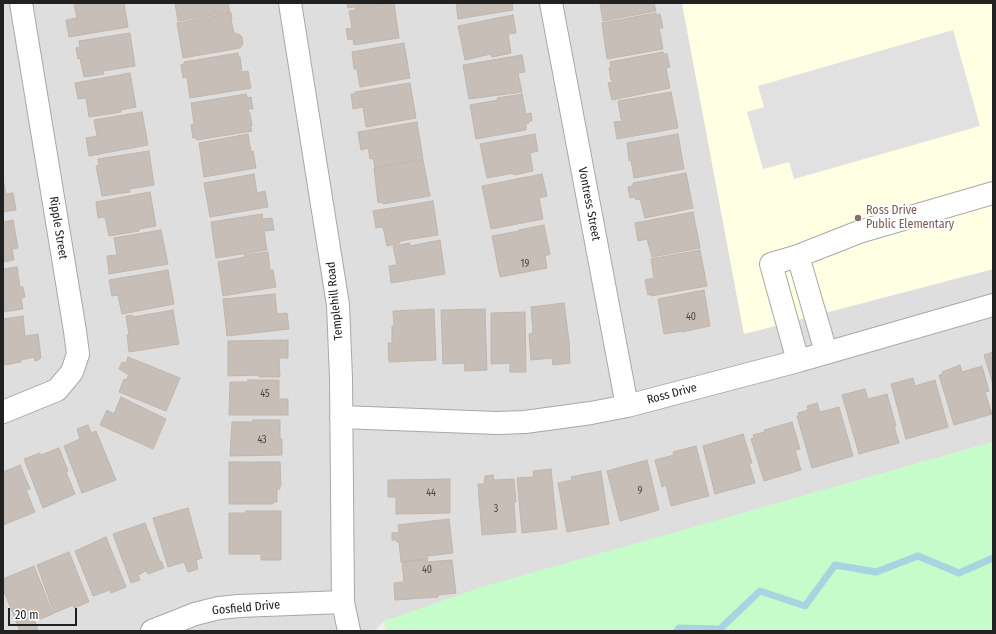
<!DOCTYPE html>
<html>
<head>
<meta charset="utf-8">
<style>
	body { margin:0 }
	#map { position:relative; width:996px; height:634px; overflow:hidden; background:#f2eee8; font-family:"Fira Sans Condensed",sans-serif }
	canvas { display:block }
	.frame { position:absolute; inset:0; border:4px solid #212121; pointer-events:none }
	.scale { position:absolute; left:8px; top:608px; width:69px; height:18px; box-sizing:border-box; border:2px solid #212121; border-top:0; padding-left:5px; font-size:12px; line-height:14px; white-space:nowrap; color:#212121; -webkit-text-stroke:3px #fff; paint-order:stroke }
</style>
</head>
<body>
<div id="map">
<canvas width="996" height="634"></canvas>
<div class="frame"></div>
<div class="scale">20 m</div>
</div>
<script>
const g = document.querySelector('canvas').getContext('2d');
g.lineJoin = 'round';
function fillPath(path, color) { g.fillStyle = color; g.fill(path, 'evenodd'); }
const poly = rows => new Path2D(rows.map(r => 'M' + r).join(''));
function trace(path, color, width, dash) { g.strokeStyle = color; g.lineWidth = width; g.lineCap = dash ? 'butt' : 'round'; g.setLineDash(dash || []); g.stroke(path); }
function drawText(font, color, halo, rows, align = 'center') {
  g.font = font + ' "Fira Sans Condensed",sans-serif'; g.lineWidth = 4; g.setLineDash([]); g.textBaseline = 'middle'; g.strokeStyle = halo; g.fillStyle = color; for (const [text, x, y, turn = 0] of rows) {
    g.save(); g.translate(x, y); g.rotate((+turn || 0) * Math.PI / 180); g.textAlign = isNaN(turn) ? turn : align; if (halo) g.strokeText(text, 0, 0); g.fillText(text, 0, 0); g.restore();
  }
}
fillPath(poly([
	[3,3,682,3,744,334,993,269,993,442,771,505,384,621,374,631,3,631]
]), '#dfdede');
fillPath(poly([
	[682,3,993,3,993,269,744,334]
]), '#ffffe3');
fillPath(poly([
	[993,442,993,631,386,631,384,621,485,586]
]), '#c5fcc9');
fillPath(poly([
	[953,30,980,126,794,179,789,162,763,169,747,112,764,107,758,86]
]), '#e1e1e1');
trace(poly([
	[677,631,679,628,720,629,760,591,805,606,835,565,876,572,918,556,959,573,993,558]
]), '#a7d4e1', 7);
const building = poly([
	[74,3,124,3,128,27,69,37,66,20,77,18,74,3],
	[175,3,228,3,230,12,178,21,175,3],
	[347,3,378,3,348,8,347,3],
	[387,3,394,3,399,38,354,45,353,39,348,40,346,29,352,28,349,11,356,10,355,8,387,3],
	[456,3,512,3,513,10,458,19,456,3],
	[601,3,654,3,656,11,603,21,600,4,601,3],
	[231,13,232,20,231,20,234,33,236,33,236,34,239,34,242,37,243,44,240,48,183,58,177,23,231,13],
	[656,13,656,15,660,14,663,28,659,28,663,49,607,59,602,23,656,13],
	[513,15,516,33,508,34,511,53,492,57,491,54,465,60,458,26,513,15],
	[130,33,135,66,103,71,104,74,84,77,80,58,78,59,76,48,80,47,79,41,130,33],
	[404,43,410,78,360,87,357,69,354,69,352,52,404,43],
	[663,52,664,54,667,54,670,67,666,68,670,88,612,100,608,83,613,82,613,80,611,80,609,68,611,68,610,62,663,52],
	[238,53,239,58,240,57,242,72,248,71,251,88,190,98,187,77,183,78,181,65,184,64,184,62,238,53],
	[522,55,525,72,518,73,522,92,469,99,463,65,522,55],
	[130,73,136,107,121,110,121,112,89,117,86,98,78,99,75,83,130,73],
	[410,83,416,118,366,127,363,107,353,109,351,94,355,94,355,92,410,83],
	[671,92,678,128,617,139,614,122,623,121,622,119,621,119,618,101,671,92],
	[246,94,247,98,251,97,253,109,249,109,248,111,250,113,252,126,250,126,252,131,197,140,196,138,193,138,191,125,194,124,191,103,246,94],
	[522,94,526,114,531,113,532,121,528,121,529,123,526,124,526,130,476,139,470,105,498,100,497,98,522,94],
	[142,112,148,145,89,156,86,138,97,136,94,120,142,112],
	[417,122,423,159,375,167,373,158,370,159,368,148,361,150,358,132,417,122],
	[248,134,251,152,253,151,256,168,204,177,199,143,248,134],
	[535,134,538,151,530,153,533,171,514,175,514,173,487,178,480,144,535,134],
	[678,134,684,169,634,178,631,160,629,161,627,143,678,134],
	[149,151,154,185,129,189,130,192,102,196,96,166,99,165,98,159,149,151],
	[423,160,430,196,383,204,382,202,378,203,374,168,423,160],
	[686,173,693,208,645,218,640,199,636,200,635,197,630,198,628,187,633,186,633,183,686,173],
	[254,174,257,193,265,191,268,207,210,217,204,183,254,174],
	[542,174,547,196,539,198,543,219,491,229,482,186,542,174],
	[3,179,6,194,13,193,16,210,3,212,3,179],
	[150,192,156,226,139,229,139,231,109,236,105,217,98,218,96,202,150,192],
	[433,201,438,235,400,241,400,243,387,246,383,227,376,228,373,211,433,201],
	[693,212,700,248,652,257,647,239,638,241,635,223,693,212],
	[262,214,263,219,272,218,274,230,264,231,267,250,216,258,211,222,262,214],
	[3,219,4,222,13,220,18,248,12,249,14,260,3,262,3,219],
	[544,225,550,254,545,256,547,268,500,277,492,236,519,231,519,230,544,225],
	[161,230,168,264,109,274,107,256,117,255,114,238,161,230],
	[440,240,445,274,391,283,389,266,397,265,393,246,410,243,410,246,440,240],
	[700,250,707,286,651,296,651,294,648,295,645,280,654,278,651,259,700,250],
	[268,252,270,270,273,270,276,287,223,296,218,262,245,257,244,255,268,252],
	[17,267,20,287,23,287,25,297,21,298,23,309,3,312,3,269,17,267],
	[168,270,174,304,122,314,118,295,112,296,109,280,168,270],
	[704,290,710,326,682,332,682,331,664,334,658,299,704,290],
	[275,294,277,314,287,313,289,329,227,336,223,299,275,294],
	[564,303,569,341,570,363,553,365,552,358,531,360,529,334,533,333,531,307,564,303],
	[434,309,436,360,389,362,388,343,392,343,392,326,394,326,393,311,434,309],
	[485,309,487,370,465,371,464,363,443,364,441,310,485,309],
	[173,310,179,344,129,352,127,335,129,335,126,316,132,315,133,317,173,310],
	[525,312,526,372,510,372,510,363,491,364,491,313,525,312],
	[23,316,25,336,38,334,41,358,38,360,35,361,34,357,21,360,21,362,5,365,3,363,3,319,23,316],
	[288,340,288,358,279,358,280,377,259,377,259,375,228,376,228,341,288,340],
	[993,352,993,384,984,355,993,352],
	[128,357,180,378,166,411,119,392,124,379,126,380,129,375,119,369,122,362,126,363,128,357],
	[960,365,962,372,982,366,989,391,985,392,992,414,954,425,939,375,943,374,942,372,960,365],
	[913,378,915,386,935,380,948,427,906,439,891,384,913,378],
	[248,380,279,380,279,399,288,399,288,415,229,415,230,382,247,382,248,380],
	[865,389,868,399,887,394,896,426,894,426,899,443,859,454,842,395,865,389],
	[121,397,166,419,153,449,100,425,107,410,114,414,121,397],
	[817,403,820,412,839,407,853,456,812,468,797,416,799,415,798,413,808,410,807,406,817,403],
	[253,420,280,420,280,439,282,439,282,455,230,456,232,422,253,422,253,420],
	[792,422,800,449,795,450,801,470,764,481,751,439,754,438,753,435,765,432,764,430,792,422],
	[88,425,91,433,96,431,116,480,82,493,64,446,80,439,77,429,88,425],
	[743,434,752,463,749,463,755,483,715,494,703,446,743,434],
	[696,446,709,496,671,506,666,485,662,487,655,460,674,455,673,452,696,446],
	[59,448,68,471,66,472,75,494,43,508,24,459,40,453,41,455,59,448],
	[647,460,659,510,620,521,607,471,647,460],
	[229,462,280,462,281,485,280,485,280,489,277,489,277,502,273,502,273,504,229,504,229,462],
	[20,465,30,489,26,490,35,512,3,525,3,472,20,465],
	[551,469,557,529,522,533,517,478,534,477,533,471,551,469],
	[601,471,609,524,567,532,558,483,572,480,571,477,601,471],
	[493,475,494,480,514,479,516,502,514,502,516,532,482,535,478,484,484,484,485,476,493,475],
	[450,479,450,513,396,514,396,497,388,497,388,480,450,479],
	[188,508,202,558,196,560,198,569,188,572,184,562,168,567,153,518,188,508],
	[246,511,281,511,281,560,261,560,261,554,229,554,229,513,246,513,246,511],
	[449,519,453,553,427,556,428,559,401,562,399,542,397,542,396,540,392,540,392,533,399,532,398,525,449,519],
	[145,523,160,562,161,561,164,568,148,574,144,566,146,571,138,575,140,580,131,583,113,534,145,523],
	[106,537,126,587,111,593,110,590,93,596,75,551,106,537],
	[69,552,89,602,74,608,73,605,54,613,37,565,69,552],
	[427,560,427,562,452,560,456,593,438,595,438,597,395,600,394,583,404,582,402,562,427,560],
	[34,566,53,614,40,619,39,617,34,619,38,631,20,631,3,589,3,579,34,566]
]);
fillPath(building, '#c7beb7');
trace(building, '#c4b5a9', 1);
const minor = poly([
	[290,3,338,305,341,378,343,602,349,631],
	[551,3,627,406],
	[798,256,826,352],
	[798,361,771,264,798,256,859,232,993,193],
	[3,412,57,390,72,372,78,354,75,331,21,3],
	[341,417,497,423,525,422,591,413,627,406,798,361,993,305],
	[152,631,195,614,219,608,239,606,343,602]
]);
trace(minor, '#a8a8a8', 24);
trace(minor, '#fff', 22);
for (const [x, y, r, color] of [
	[858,218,4,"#8d6e63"]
]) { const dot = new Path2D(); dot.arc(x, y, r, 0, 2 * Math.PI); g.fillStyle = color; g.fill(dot); trace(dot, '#fff', 1.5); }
drawText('10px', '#4a4846', null, [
	["19",525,264],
	["40",691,317],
	["45",265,394],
	["43",262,440],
	["9",640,491],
	["44",431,493],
	["3",496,509],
	["40",427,570]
]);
drawText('12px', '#212121', '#fff', [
	["Vontress Street",589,204,79],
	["Ripple Street",58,228,81],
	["Templehill Road",335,301,-96],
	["Ross Drive",672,394,-15],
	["Gosfield Drive",246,608,-5]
]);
drawText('12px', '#785e54', '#fff', [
	["Ross Drive",866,211],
	["Public Elementary",866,225]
], 'left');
</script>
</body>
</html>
